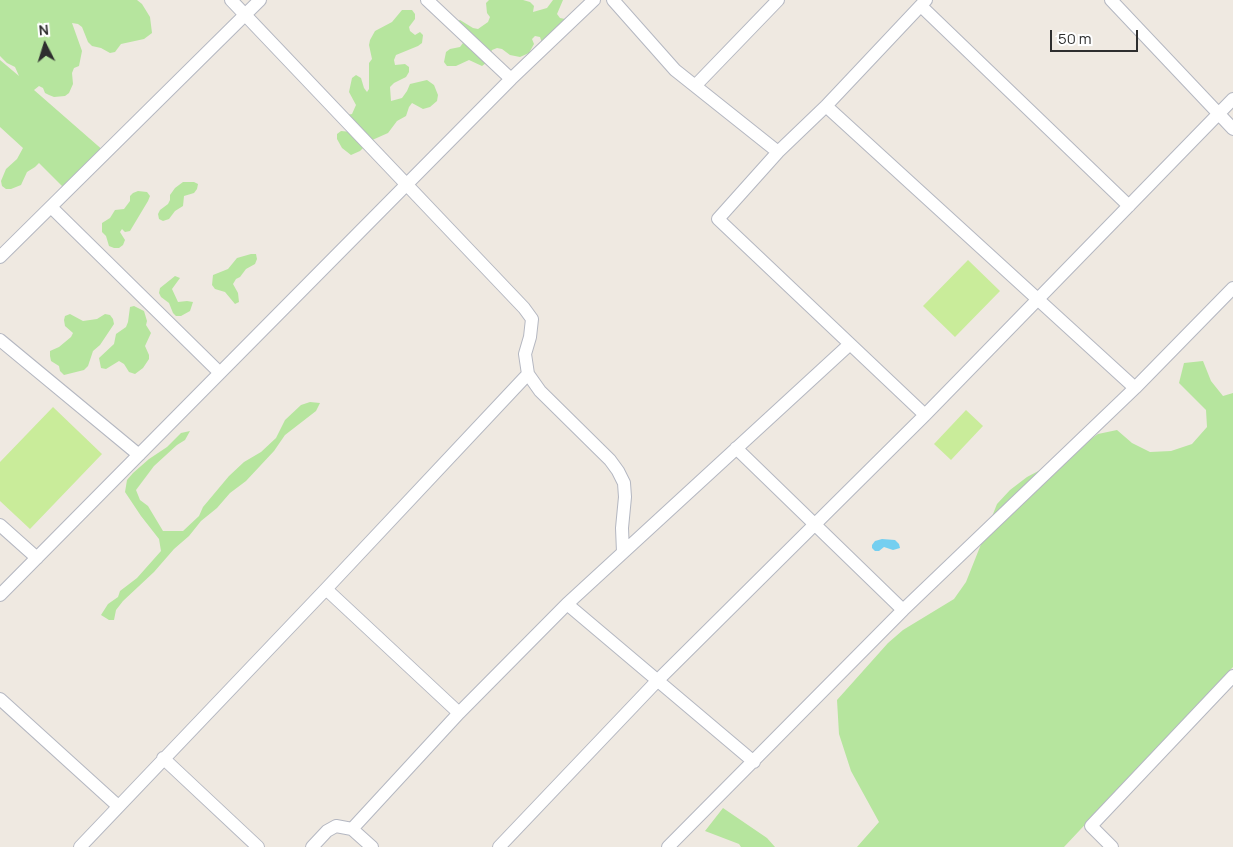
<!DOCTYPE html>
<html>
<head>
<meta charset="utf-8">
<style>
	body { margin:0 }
	#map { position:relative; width:1233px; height:847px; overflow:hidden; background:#efe9e1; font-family:Manrope,sans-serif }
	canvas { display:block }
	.north { position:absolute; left:20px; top:20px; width:50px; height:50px; -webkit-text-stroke:4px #fff; paint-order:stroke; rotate:355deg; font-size:14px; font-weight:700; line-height:20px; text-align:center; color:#2e2e2e }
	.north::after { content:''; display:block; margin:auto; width:18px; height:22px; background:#2e2e2e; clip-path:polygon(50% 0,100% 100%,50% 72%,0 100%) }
	.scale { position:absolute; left:1050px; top:30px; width:88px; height:22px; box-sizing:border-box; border:2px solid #2e2e2e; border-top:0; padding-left:6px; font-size:15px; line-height:18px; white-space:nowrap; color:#2e2e2e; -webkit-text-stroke:4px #fff; paint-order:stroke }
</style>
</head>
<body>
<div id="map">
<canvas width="1233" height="847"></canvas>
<div class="north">N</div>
<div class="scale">50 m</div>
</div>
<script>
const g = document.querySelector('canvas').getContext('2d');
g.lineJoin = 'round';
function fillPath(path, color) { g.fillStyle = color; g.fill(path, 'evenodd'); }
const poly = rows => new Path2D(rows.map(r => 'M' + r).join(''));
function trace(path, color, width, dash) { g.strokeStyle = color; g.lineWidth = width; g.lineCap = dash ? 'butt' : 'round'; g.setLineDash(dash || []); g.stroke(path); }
fillPath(poly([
	[0,0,137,0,142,4,150,17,152,33,144,39,121,44,115,52,110,53,101,48,92,46,88,42,82,27,78,24,72,23,82,51,79,66,74,68,72,73,73,84,69,93,65,96,54,97,49,95,45,93,43,88,39,86,34,90,105,152,66,190,39,163,35,167,27,172,21,185,11,189,6,189,2,186,1,181,6,169,17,159,23,148,0,127,0,60,19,76,15,67,7,63,0,56],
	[489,0,523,0,530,2,534,6,533,12,547,8,553,0,563,0,557,14,560,18,565,19,569,22,543,46,540,37,535,36,532,39,534,44,529,53,520,57,510,55,502,49,497,48,492,50,486,63,482,66,469,60,456,66,447,66,444,62,446,52,450,49,460,47,463,43,464,39,455,22,460,20,473,28,478,29,488,22,490,17,487,13,486,3],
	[402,10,412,10,415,14,415,19,409,27,410,31,415,35,420,32,423,35,422,43,418,46,396,55,394,60,395,65,405,64,409,67,409,72,406,77,394,83,390,87,391,101,402,98,407,91,410,84,427,80,434,85,438,95,437,101,430,107,423,109,412,103,409,107,406,116,397,121,388,133,370,141,360,151,351,155,342,148,337,139,337,134,341,131,352,132,347,115,352,114,356,105,349,92,352,78,356,75,361,78,364,88,367,92,369,89,369,63,372,59,369,45,370,40,375,31,392,22],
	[183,182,194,182,198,184,197,189,194,193,184,196,183,206,175,211,169,219,163,221,159,219,158,214,160,210,168,204,170,200,170,195,175,188],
	[138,191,147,192,150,196,148,201,130,231,125,232,122,229,120,232,125,240,123,245,119,248,114,248,109,246,106,236,102,232,102,223,110,218,115,210,124,209,130,201,130,196,133,193],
	[251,254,256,254,257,259,255,264,246,269,240,277,236,279,233,284,238,293,239,302,235,304,225,292,215,289,212,285,213,275,228,269,237,258],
	[175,276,180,278,172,289,178,302,187,301,193,302,190,311,181,316,176,316,173,313,169,303,161,297,159,293,160,288],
	[134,306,144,311,147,321,146,325,151,333,145,346,149,355,149,359,143,368,135,374,129,372,124,364,119,361,106,369,101,368,99,358,114,344,116,334,126,327,128,322,130,307],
	[70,314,83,321,97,319,105,314,110,315,113,319,114,324,100,345,93,351,88,366,84,370,64,375,60,371,59,366,51,361,50,356,50,351,59,347,71,337,73,333,65,326,64,320,65,316],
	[1203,361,1211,381,1223,396,1233,393,1233,667,1064,847,857,847,879,822,851,771,839,734,837,700,888,643,903,630,954,599,966,582,997,504,1010,490,1027,477,1065,457,1098,434,1117,430,1132,443,1150,452,1171,451,1192,444,1207,427,1206,410,1179,383,1184,363],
	[310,402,320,403,316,411,285,435,274,451,246,481,230,493,217,508,201,521,189,536,174,549,154,572,123,601,116,610,114,620,109,620,101,615,108,604,118,597,120,591,137,578,161,551,159,539,141,516,125,492,127,480,133,473,149,459,167,447,181,433,190,431,185,440,177,445,154,466,136,490,140,500,148,506,163,531,183,531,199,516,203,507,229,476,244,462,261,452,276,438,285,420,301,405],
	[723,808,767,838,775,847,741,847,739,844,705,831]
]), '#b6e59e');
fillPath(poly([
	[968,260,1000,291,955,337,923,306],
	[53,407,102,454,30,529,0,501,0,462],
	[966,410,983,426,951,460,934,444]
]), '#c9ec9a');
fillPath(poly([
	[882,539,895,540,899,544,900,548,893,550,884,547,879,551,875,551,872,548,872,545,875,541]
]), '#75cff0');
const minor = poly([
	[231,0,524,308,532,319,530,337,525,354,528,374,540,391,610,460,618,471,624,483,625,497,622,528,623,552],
	[427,0,511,79],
	[613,0,675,70,778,152],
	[1111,0,1233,129],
	[921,6,1129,206],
	[695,86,778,0],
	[826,106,1135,388],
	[51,207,220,373],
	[0,257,260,0],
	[0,340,139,455],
	[925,415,718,219,778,152,826,106,926,0],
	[736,448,903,610],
	[0,525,37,558],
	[326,589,459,713],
	[0,595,511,79,594,0],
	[567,604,754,762],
	[0,699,118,806],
	[163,758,258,847],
	[352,829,459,713,567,604,850,344],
	[80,847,326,589,528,374],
	[312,847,327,831,336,826,352,829,372,847],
	[499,847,657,681,925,415,1233,99],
	[668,847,903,610,1135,388,1233,288],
	[1112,847,1091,826,1233,676]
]);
trace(minor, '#b4b7c1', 14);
trace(minor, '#fff', 12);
</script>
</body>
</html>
